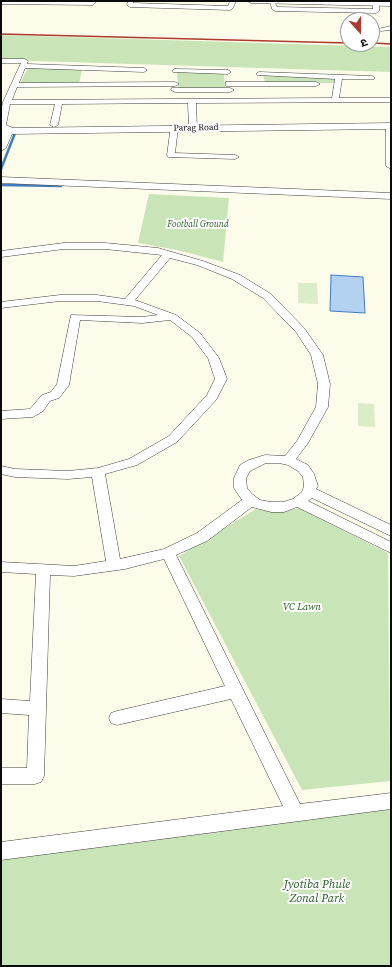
<!DOCTYPE html>
<html>
<head>
<meta charset="utf-8">
<style>
	body { margin:0 }
	#map { position:relative; width:392px; height:967px; overflow:hidden; background:#fdfcea; font-family:"Source Serif 4","Noto Sans Devanagari",serif }
	canvas { display:block }
	.frame { position:absolute; inset:0; border:2px solid #0a0a0a; pointer-events:none }
	.north { position:absolute; left:340px; top:12px; width:40px; height:40px; box-sizing:border-box; background:#fff; border:1px solid #9d9d9d; border-radius:50%; rotate:159deg; font-size:11px; font-weight:700; line-height:16px; text-align:center; color:#0a0a0a }
	.north::after { content:''; display:block; margin:auto; width:14px; height:18px; background:#ad3a30; clip-path:polygon(50% 0,100% 100%,50% 72%,0 100%) }
</style>
</head>
<body>
<div id="map">
<canvas width="392" height="967"></canvas>
<div class="frame"></div>
<div class="north">उ</div>
</div>
<script>
const g = document.querySelector('canvas').getContext('2d');
g.lineJoin = 'round';
function fillPath(path, color) { g.fillStyle = color; g.fill(path, 'evenodd'); }
const poly = rows => new Path2D(rows.map(r => 'M' + r).join(''));
function trace(path, color, width, dash) { g.strokeStyle = color; g.lineWidth = width; g.lineCap = dash ? 'butt' : 'round'; g.setLineDash(dash || []); g.stroke(path); }
function drawText(font, color, halo, rows, align = 'center') {
  g.font = font + ' "Source Serif 4",serif'; g.lineWidth = 4; g.setLineDash([]); g.textBaseline = 'middle'; g.strokeStyle = halo; g.fillStyle = color; for (const [text, x, y, turn = 0] of rows) {
    g.save(); g.translate(x, y); g.rotate((+turn || 0) * Math.PI / 180); g.textAlign = isNaN(turn) ? turn : align; if (halo) g.strokeText(text, 0, 0); g.fillText(text, 0, 0); g.restore();
  }
}
fillPath(poly([
	[1,35,391,47,391,72,1,60],
	[28,67,82,69,79,84,20,84],
	[177,72,224,74,225,88,178,89],
	[263,75,336,78,335,83,265,83],
	[149,194,229,198,223,262,177,250,138,243],
	[299,508,388,553,390,781,302,790,179,556,256,509,282,512],
	[391,809,391,966,1,966,1,859]
]), '#c9e4b7');
fillPath(poly([
	[298,283,317,283,318,304,298,303],
	[358,403,374,404,375,427,358,426]
]), '#dbecc8');
const water = poly([
	[331,275,363,277,365,313,330,311,331,275]
]);
fillPath(water, '#b3d1f0');
trace(water, '#417dc0', 1);
trace(poly([
	[1,169,15,133],
	[1,185,61,186]
]), '#417dc0', 2.5);
const minor = poly([
	[1,1,97,1,93,5,1,4,1,1],
	[128,1,134,1,133,3,228,6,230,1,236,1,233,8,230,10,130,7,127,5,128,1],
	[270,1,274,1,277,7,373,9,373,4,376,2,379,4,379,11,376,13,275,11,272,9,270,1],
	[391,26,391,30,381,31,378,29,391,26],
	[1,59,25,59,28,61,27,64,144,68,147,70,144,72,25,68,19,83,175,82,179,84,175,86,17,87,12,100,332,98,335,79,257,75,257,73,259,72,372,76,374,77,374,79,342,79,339,98,391,98,391,102,196,103,197,128,193,130,189,128,188,103,62,104,58,125,54,127,50,125,55,104,10,104,6,125,2,127,1,112,3,102,21,63,1,63,1,59],
	[175,69,228,70,231,72,228,74,173,72,173,70,175,69],
	[226,82,316,82,320,84,316,86,226,86,226,82],
	[172,88,230,88,234,90,230,92,175,92,171,90,172,88],
	[171,126,177,126,178,128,175,153,235,155,239,157,235,159,168,157,167,155,171,126],
	[1,177,391,193,391,199,1,183,1,177],
	[64,243,105,243,158,248,203,261,240,275,271,294,304,328,323,355,330,384,328,407,308,443,296,459,308,465,314,474,318,486,316,489,391,525,391,536,312,498,308,501,391,542,391,553,297,507,284,512,271,512,252,507,207,541,176,555,300,804,391,793,391,809,1,860,1,842,283,806,231,699,117,725,111,723,109,718,111,713,117,711,225,686,164,559,125,569,74,576,50,575,44,776,41,782,35,784,1,784,1,768,27,768,29,715,1,713,1,699,30,701,36,574,1,572,1,562,74,566,106,561,92,477,68,479,15,477,1,474,1,466,15,469,68,471,98,468,129,459,169,436,207,395,215,379,208,358,192,337,170,320,142,323,80,320,69,385,59,398,50,401,43,411,33,417,1,419,1,411,30,409,42,395,51,392,57,384,71,315,142,317,158,315,134,306,97,301,60,301,1,308,1,302,60,295,97,295,125,299,162,255,105,249,64,249,1,257,1,251,64,243],
	[170,258,197,265,232,279,263,298,296,332,311,355,318,384,316,407,297,441,285,456,265,455,249,460,240,465,234,478,234,488,242,500,197,533,164,549,120,559,105,474,137,465,177,442,216,400,227,379,219,358,200,333,176,315,135,300,170,258],
	[266,463,279,463,288,465,298,471,303,477,304,486,302,492,293,499,283,502,271,502,260,500,252,494,247,488,246,478,250,471,266,463]
]);
const tertiary = poly([
	[247,1,391,2,391,6,251,3,247,1],
	[1,123,13,128,391,123,391,169,386,166,386,129,12,134,6,148,1,151,1,123]
]);
trace(minor, '#3d3d3d', 1);
trace(tertiary, '#3d3d3d', 1);
fillPath(minor, '#fff');
fillPath(tertiary, '#fff');
trace(poly([
	[1,34,348,43],
	[372,43,391,44]
]), '#ad3a30', 1.5);
drawText('9px', '#0a0a0a', '#fff', [
	["Parag Road",196,128,-1]
]);
drawText('italic 9px', '#265b22', '#fff', [
	["Football Ground",198,225]
]);
drawText('italic 10px', '#265b22', '#fff', [
	["VC Lawn",302,607]
]);
drawText('italic 12px', '#265b22', '#fff', [
	["Jyotiba Phule",317,885],
	["Zonal Park",317,899]
]);
</script>
</body>
</html>
